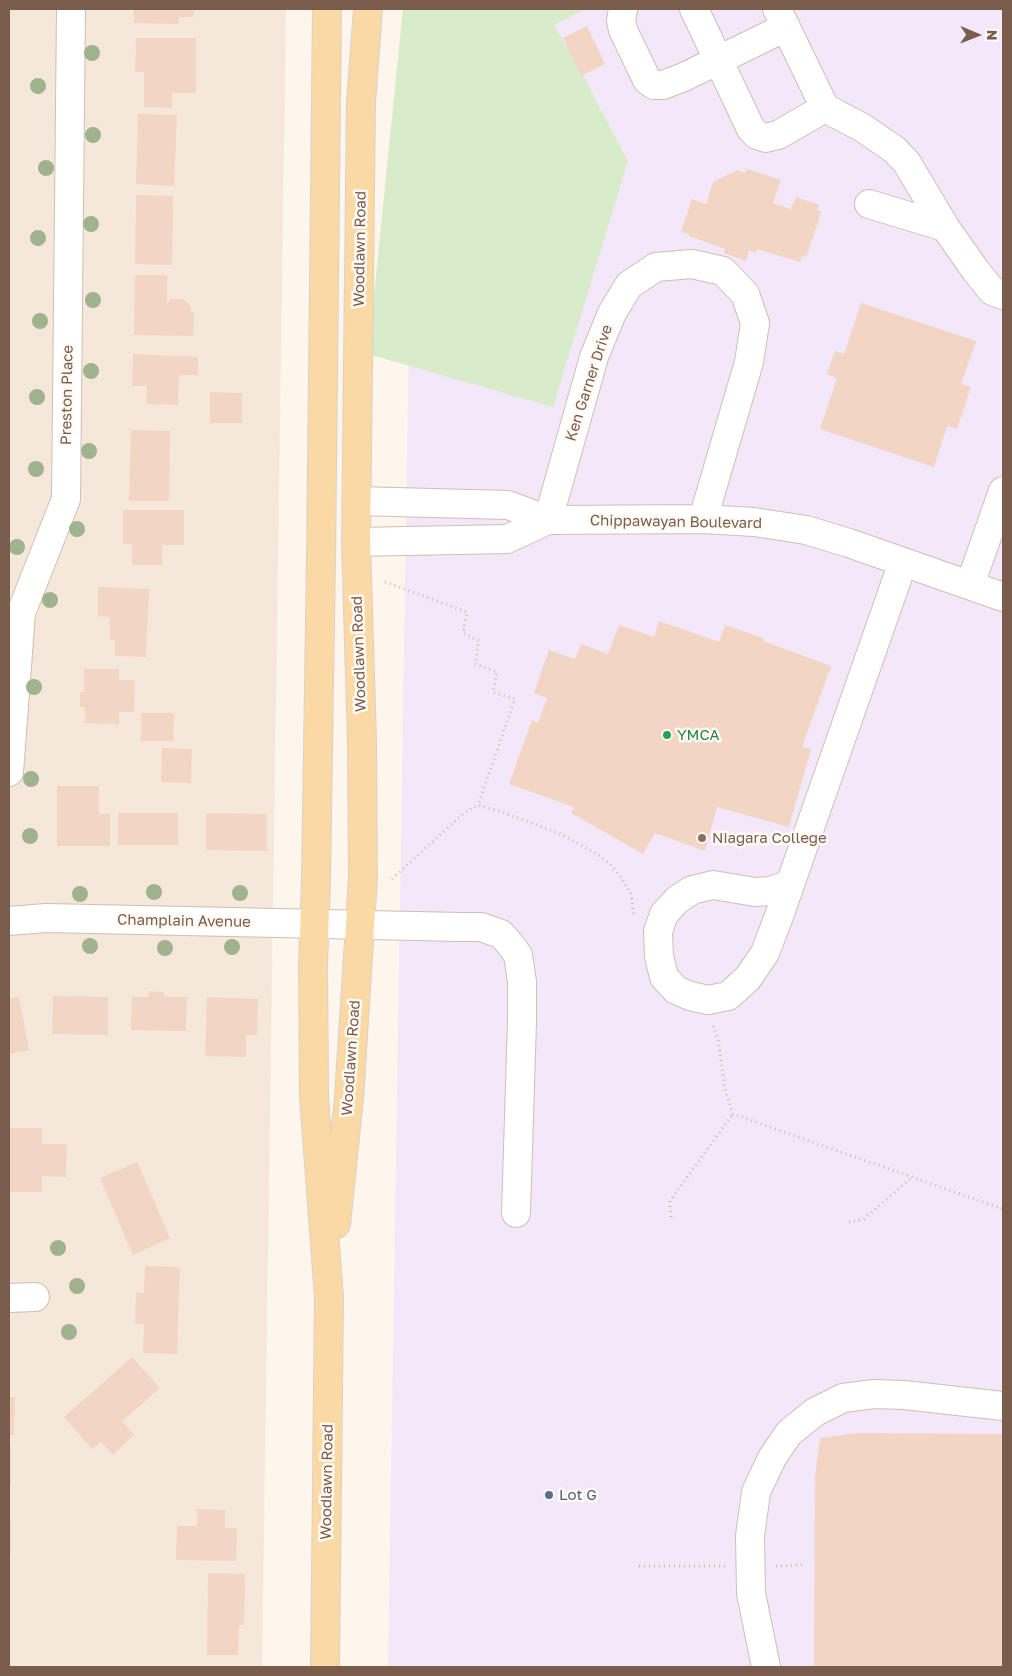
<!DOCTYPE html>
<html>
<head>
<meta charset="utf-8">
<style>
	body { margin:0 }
	#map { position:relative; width:1012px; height:1676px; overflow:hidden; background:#fdf6ec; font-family:"Golos Text",sans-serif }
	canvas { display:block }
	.frame { position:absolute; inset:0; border:10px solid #7a5c4d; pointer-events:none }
	.north { position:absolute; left:952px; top:10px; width:50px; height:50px; -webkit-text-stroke:4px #fffaf3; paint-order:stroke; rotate:91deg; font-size:14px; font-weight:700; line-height:20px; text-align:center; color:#7a5c4d }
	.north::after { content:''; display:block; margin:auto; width:18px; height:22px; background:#7a5c4d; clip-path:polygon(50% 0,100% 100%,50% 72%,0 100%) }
</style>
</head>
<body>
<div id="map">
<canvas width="1012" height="1676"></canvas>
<div class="frame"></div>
<div class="north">N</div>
</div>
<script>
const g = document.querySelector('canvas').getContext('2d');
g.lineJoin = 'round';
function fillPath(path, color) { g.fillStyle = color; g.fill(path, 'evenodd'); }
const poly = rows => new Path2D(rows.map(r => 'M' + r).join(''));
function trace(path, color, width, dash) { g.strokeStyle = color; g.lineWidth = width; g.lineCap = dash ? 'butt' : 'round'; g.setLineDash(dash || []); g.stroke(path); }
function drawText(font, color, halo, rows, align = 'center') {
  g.font = font + ' "Golos Text",sans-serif'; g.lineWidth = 5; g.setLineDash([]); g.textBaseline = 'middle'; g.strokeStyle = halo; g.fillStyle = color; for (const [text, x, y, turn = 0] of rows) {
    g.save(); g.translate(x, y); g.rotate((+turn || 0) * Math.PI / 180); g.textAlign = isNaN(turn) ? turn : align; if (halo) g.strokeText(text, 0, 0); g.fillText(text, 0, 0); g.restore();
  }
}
fillPath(poly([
	[9,9,286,9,262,1667,9,1667]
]), '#f5e8da');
fillPath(poly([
	[414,9,1003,9,1003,1667,388,1667]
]), '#f3e8fa');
fillPath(poly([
	[403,9,585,9,554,25,582,74,628,161,553,407,368,354]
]), '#d8ecc9');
fillPath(poly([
	[134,9,194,9,193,17,179,17,178,24,134,23],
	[587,26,605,64,581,76,563,38],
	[136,38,196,38,196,93,172,93,172,108,144,107,144,72,135,72],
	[138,114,177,115,174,186,136,184],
	[747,169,781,180,773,203,791,209,796,197,819,205,817,210,821,211,819,220,806,257,802,256,800,262,757,249,756,253,749,250,746,261,724,253,725,249,689,236,689,234,681,232,692,199,706,204,713,182,738,170,745,173],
	[136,195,173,196,172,265,135,264],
	[135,275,167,275,167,304,171,299,183,299,191,306,191,312,194,312,193,336,134,335],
	[861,303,976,341,961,384,971,387,957,429,947,426,934,467,820,429,837,378,827,374,835,351,844,354],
	[133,354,198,357,198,375,179,375,178,405,146,404,147,386,132,386],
	[210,392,242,393,242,423,210,423],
	[131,430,170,431,169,501,129,501],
	[123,510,184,510,184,545,162,545,162,565,132,565,132,544,123,544],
	[98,587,149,589,146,657,115,656,115,640,110,640,110,617,98,616],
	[659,621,719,642,725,625,763,638,763,641,831,666,802,747,811,749,789,827,717,807,705,851,655,833,643,854,571,813,574,807,509,784,532,720,538,723,547,698,534,693,549,650,575,659,581,644,608,654,619,625,654,637],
	[84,669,119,669,119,680,135,680,134,712,119,712,119,724,85,723,85,707,80,707,80,692,84,692],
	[141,713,174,713,173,741,141,741],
	[162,748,192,749,191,783,161,782],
	[57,786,99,786,99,814,110,814,110,846,57,846],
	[118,813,178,813,178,845,118,845],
	[206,813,267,814,267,851,206,850],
	[149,991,164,992,164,997,187,997,186,1031,131,1030,132,997,149,997],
	[53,996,108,997,108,1035,52,1034],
	[19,997,29,1050,9,1054,9,999],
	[207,997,258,999,257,1035,246,1035,246,1057,205,1056],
	[9,1128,42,1128,42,1144,67,1144,66,1177,42,1176,42,1192,9,1192],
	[137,1162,170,1238,133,1255,100,1178],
	[145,1266,180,1267,177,1354,143,1353,144,1324,135,1324,136,1292,144,1293],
	[132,1357,160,1388,122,1421,134,1435,113,1455,101,1442,92,1449,64,1417],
	[9,1397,15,1397,14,1435,9,1435],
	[857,1433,1003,1434,1003,1667,814,1667,815,1476,820,1438],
	[9,1446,11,1446,11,1486,9,1486],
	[197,1509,225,1510,225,1528,237,1528,236,1561,176,1560,177,1526,197,1526],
	[9,1519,11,1519,11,1554,9,1554],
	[208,1573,245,1574,244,1625,239,1625,238,1655,207,1655]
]), '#f3d5c3');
const minor = poly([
	[623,9,621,21,623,30,647,80,654,85,663,85,684,77,786,27],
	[694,9,751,129,757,135,766,138,778,135,825,108],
	[777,9,825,108,863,128,895,150,907,163,945,227,976,271,992,291,1003,295],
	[869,204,945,227],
	[357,501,508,505,548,520,703,519,754,522,806,530,849,543,1003,597],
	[548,520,594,357,612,313,629,285,656,267,692,264,723,271,745,294,755,323,749,362,703,519],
	[356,542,507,539,548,520],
	[970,585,1003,491],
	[9,772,21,613,66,499,71,9],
	[790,884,771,891,755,892,713,885,692,890,677,900,664,914,658,932,659,956,664,977,676,990,690,996,708,1000,728,996,748,978,765,953,779,916,903,562],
	[9,921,46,918,461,927,481,927,501,934,510,944,518,955,522,982,522,1021,516,1213],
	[9,1298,35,1297],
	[766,1667,751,1593,750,1536,756,1492,772,1458,789,1433,815,1412,843,1398,874,1394,904,1395,1003,1406]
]);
const major = poly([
	[336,1224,349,1098,363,878,362,743,356,542,361,102,368,9],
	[325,1667,329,1298,314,1096,313,965,316,880,321,557,327,9]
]);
trace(minor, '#d1beb0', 30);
trace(major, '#dad1cd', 30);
trace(poly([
	[385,582,467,612,463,633,479,641,475,664,497,672,493,692,515,699,478,805],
	[392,879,463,814,478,805,499,811,561,834,597,854,610,864,622,879,631,894,634,915],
	[713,1026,718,1039,725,1089,733,1114,1003,1209],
	[671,1217,670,1201,733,1114],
	[849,1222,864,1219,912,1177],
	[639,1566,725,1566],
	[776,1566,803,1565]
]), '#d9b8a5', 3, [1, 4]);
trace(minor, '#fff', 28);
trace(major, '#fbd9a5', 28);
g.fillStyle = '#a0b28e';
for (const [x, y] of [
	[92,53],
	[38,86],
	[93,135],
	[46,168],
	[91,224],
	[38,238],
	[93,300],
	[40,321],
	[91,371],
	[37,397],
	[89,451],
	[36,469],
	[77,529],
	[17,547],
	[50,600],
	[34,687],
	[31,779],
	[30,836],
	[154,892],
	[240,893],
	[80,894],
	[90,946],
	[232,947],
	[165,948],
	[58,1248],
	[77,1286],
	[69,1332]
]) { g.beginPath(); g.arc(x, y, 8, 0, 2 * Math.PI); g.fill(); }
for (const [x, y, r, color] of [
	[667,735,5,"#2e9e5b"],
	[702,838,5,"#8d6e63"],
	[549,1495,5,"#5c6f8a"]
]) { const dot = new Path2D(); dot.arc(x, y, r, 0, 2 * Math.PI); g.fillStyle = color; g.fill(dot); trace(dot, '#fffaf3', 2); }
drawText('15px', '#7a5c4d', '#fffaf3', [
	["Woodlawn Road",360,249,-89],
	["Ken Garner Drive",589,383,-72],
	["Preston Place",67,395,-89],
	["Chippawayan Boulevard",676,522,1],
	["Woodlawn Road",359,654,-92],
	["Champlain Avenue",184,921,1],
	["Woodlawn Road",351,1058,-86],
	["Woodlawn Road",327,1482,-89]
]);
drawText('15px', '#27864d', '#fffaf3', [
	["YMCA",677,735]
], 'left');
drawText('15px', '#785e54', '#fffaf3', [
	["Niagara College",712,838]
], 'left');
drawText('15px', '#4e5e75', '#fffaf3', [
	["Lot G",559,1495]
], 'left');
</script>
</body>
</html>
